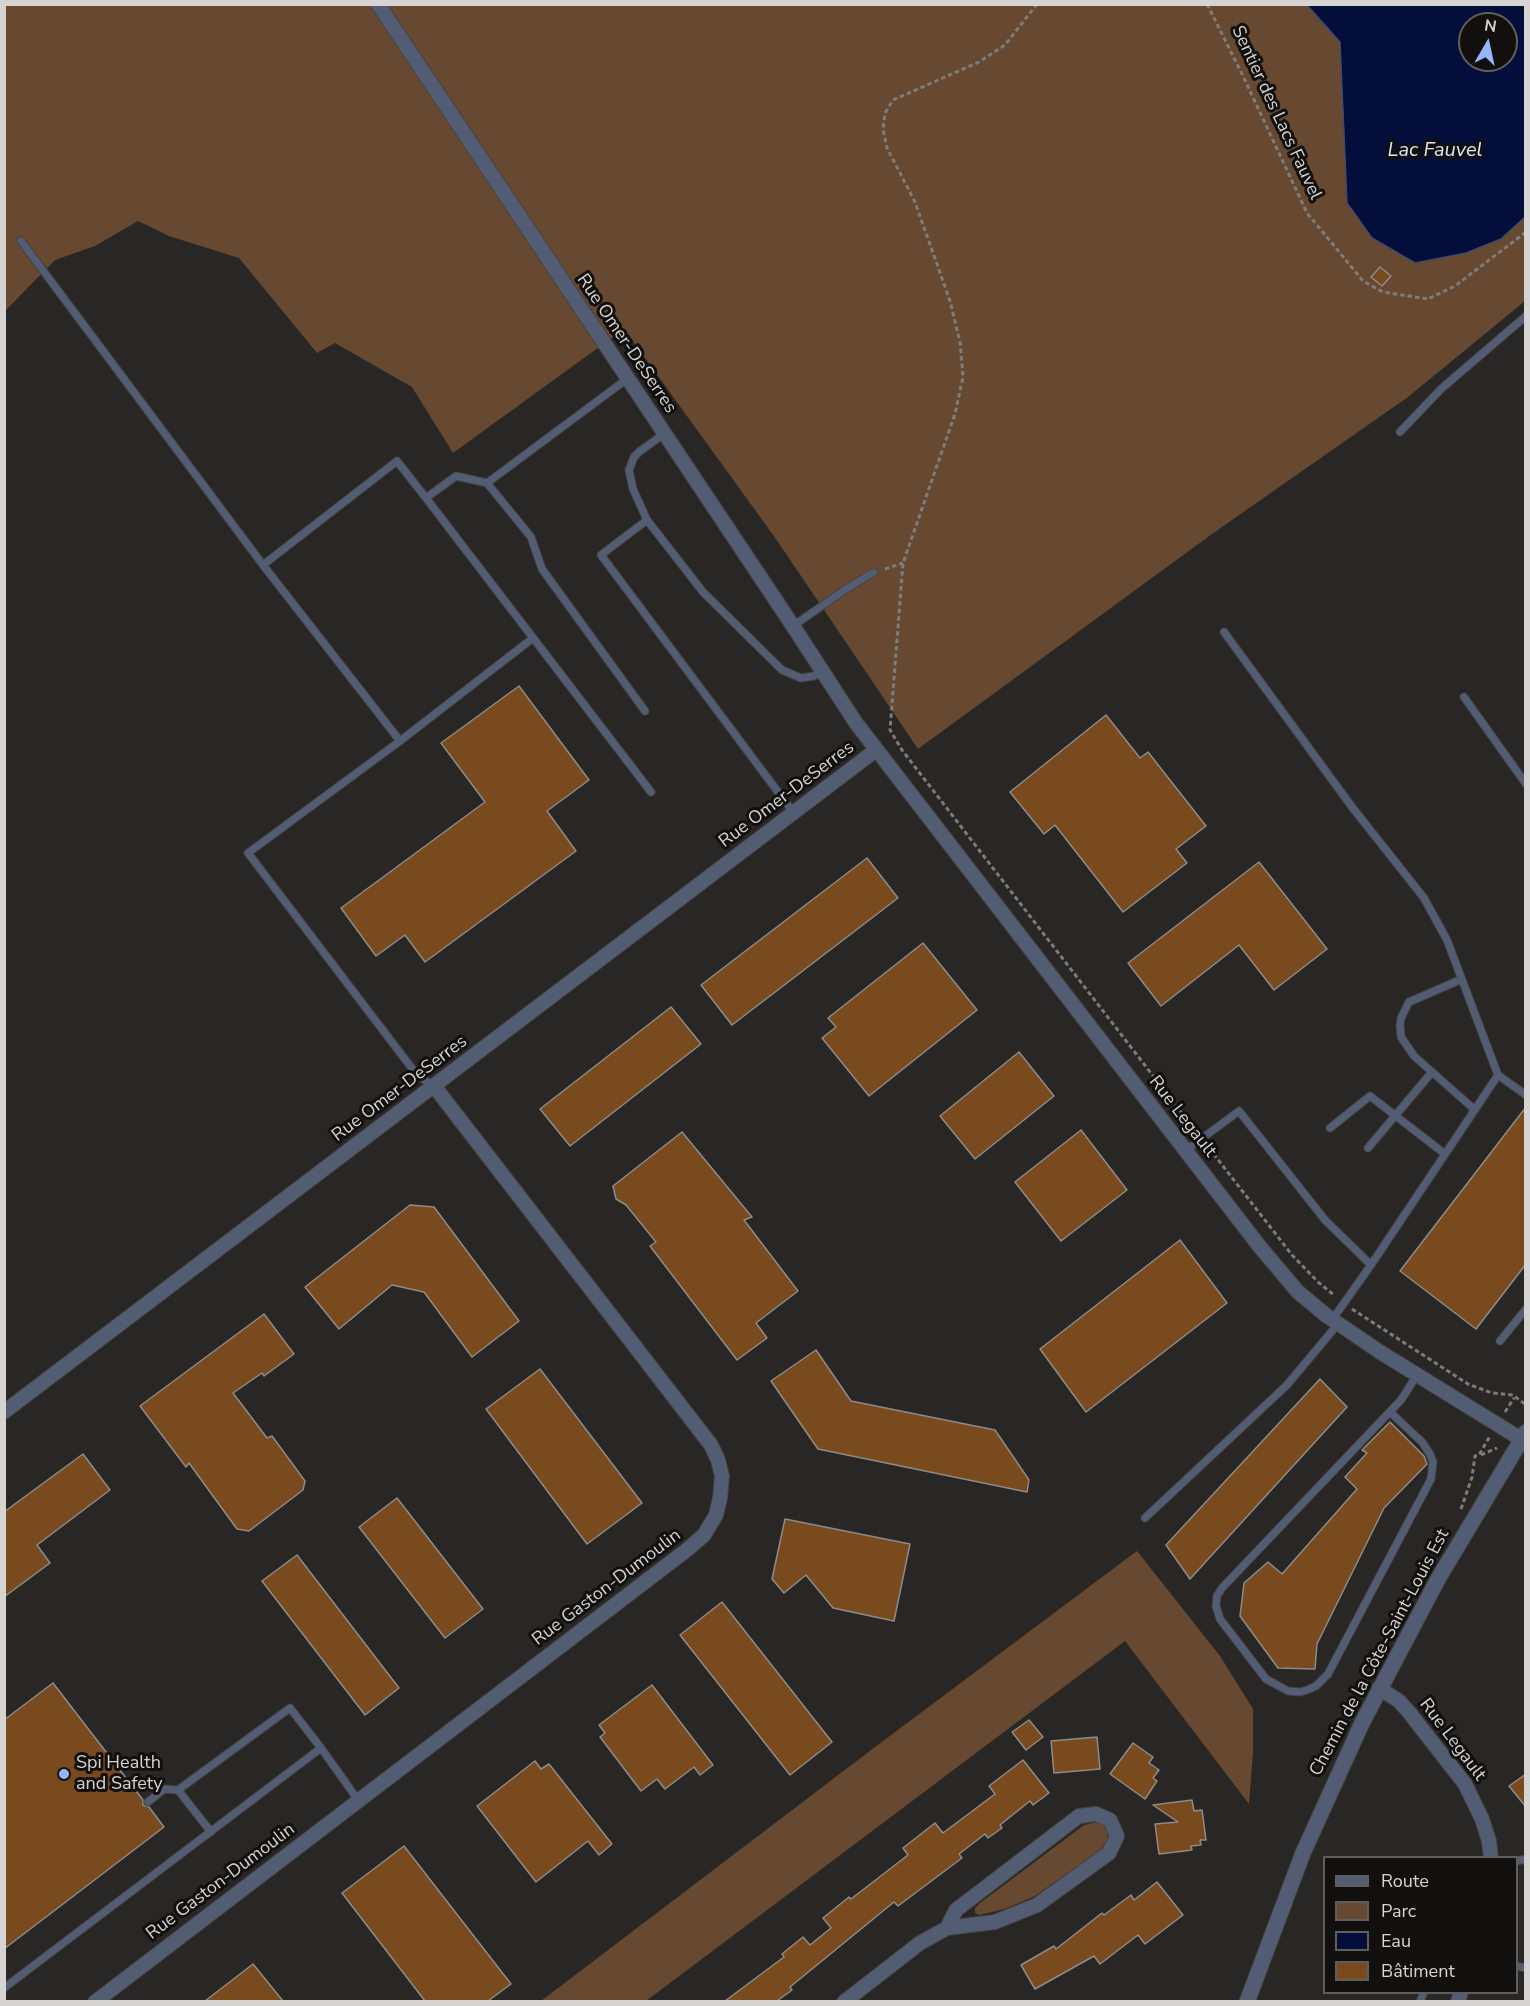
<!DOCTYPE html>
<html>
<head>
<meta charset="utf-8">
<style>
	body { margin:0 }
	#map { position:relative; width:1530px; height:2006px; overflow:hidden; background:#292725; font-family:"Nunito Sans",sans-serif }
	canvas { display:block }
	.frame { position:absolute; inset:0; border:6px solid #d6d4d3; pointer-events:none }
	.legend { position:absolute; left:1323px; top:1856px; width:195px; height:138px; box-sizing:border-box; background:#11100f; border:2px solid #605e5d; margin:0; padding:8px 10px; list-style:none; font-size:18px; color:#d6d4d3 }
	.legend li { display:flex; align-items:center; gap:12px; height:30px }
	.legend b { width:30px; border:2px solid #605e5d }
	.north { position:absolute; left:1458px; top:12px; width:60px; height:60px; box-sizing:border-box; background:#11100f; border:2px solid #605e5d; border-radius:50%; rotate:9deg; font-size:16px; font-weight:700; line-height:24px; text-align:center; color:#d6d4d3 }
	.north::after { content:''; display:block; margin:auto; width:21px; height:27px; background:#95b6fd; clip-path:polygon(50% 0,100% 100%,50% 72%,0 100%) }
</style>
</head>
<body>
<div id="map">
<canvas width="1530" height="2006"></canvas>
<div class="frame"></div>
<ul class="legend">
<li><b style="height:8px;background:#525d74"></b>Route</li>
<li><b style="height:16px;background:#664930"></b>Parc</li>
<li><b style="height:16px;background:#030e3a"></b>Eau</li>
<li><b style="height:16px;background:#794a1e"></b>Bâtiment</li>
</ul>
<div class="north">N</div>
</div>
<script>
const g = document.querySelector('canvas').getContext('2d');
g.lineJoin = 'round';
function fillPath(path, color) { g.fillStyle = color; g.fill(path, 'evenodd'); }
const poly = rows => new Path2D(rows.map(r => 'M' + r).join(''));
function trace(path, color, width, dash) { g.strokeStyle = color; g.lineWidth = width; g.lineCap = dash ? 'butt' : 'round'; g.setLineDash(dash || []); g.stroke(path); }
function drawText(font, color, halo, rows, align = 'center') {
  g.font = font + ' "Nunito Sans",sans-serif'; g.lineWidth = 6; g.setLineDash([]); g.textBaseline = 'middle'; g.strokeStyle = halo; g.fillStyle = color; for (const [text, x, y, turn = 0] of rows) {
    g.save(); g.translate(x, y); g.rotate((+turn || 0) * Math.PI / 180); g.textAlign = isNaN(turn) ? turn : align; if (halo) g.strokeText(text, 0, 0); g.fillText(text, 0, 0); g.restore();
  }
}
fillPath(poly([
	[5,5,1525,5,1525,301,1408,397,1212,534,918,749,776,539,624,329,453,453,412,387,335,343,317,353,239,258,169,236,138,221,95,246,55,260,5,311],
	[1470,24,1506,24,1506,60,1470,60],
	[1137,1551,1220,1656,1253,1709,1253,1753,1249,1804,1125,1641,646,2001,541,2001,879,1744],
	[1097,1822,1104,1825,1108,1832,1107,1841,1101,1850,1035,1896,1005,1909,979,1915,975,1913,975,1908,980,1903,1084,1825]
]), '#664930');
const water = poly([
	[1307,5,1525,5,1525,217,1501,239,1466,253,1415,263,1372,238,1347,203,1340,42,1307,5],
	[1470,24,1506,24,1506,60,1470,60,1470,24]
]);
fillPath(water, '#030e3a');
trace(water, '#424968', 1.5);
const building = poly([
	[1380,267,1391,276,1382,286,1371,277,1380,267],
	[519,686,589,780,547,811,576,851,425,962,405,935,376,956,341,908,485,802,441,743,519,686],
	[1106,715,1140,758,1148,752,1206,826,1176,849,1187,863,1123,912,1055,825,1044,834,1010,792,1106,715],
	[867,858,898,898,732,1025,701,985,867,858],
	[1259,862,1327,949,1274,990,1239,945,1161,1006,1128,963,1259,862],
	[923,943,977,1010,869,1096,822,1038,836,1027,828,1018,923,943],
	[671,1007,701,1044,570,1146,540,1109,671,1007],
	[1019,1052,1054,1096,975,1159,940,1116,1019,1052],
	[1526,1107,1526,1264,1476,1329,1400,1271,1526,1107],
	[1081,1130,1127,1190,1061,1241,1015,1182,1081,1130],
	[682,1132,752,1217,744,1220,798,1291,756,1323,767,1338,737,1360,650,1246,656,1242,626,1205,616,1199,613,1186,682,1132],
	[410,1205,434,1207,519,1321,472,1357,424,1292,392,1285,339,1329,305,1287,410,1205],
	[1180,1240,1227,1303,1086,1412,1040,1349,1180,1240],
	[264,1314,294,1354,264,1376,262,1373,233,1393,267,1438,272,1436,305,1481,303,1490,249,1531,237,1529,189,1463,186,1467,140,1406,264,1314],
	[816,1350,851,1401,995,1430,1029,1480,1027,1492,818,1449,771,1381,816,1350],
	[540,1369,642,1503,587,1544,486,1409,540,1369],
	[1320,1379,1347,1407,1190,1579,1166,1545,1320,1379],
	[1390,1422,1424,1456,1427,1464,1384,1508,1317,1644,1315,1669,1278,1668,1240,1616,1244,1583,1268,1562,1282,1574,1357,1489,1345,1477,1367,1453,1362,1450,1390,1422],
	[83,1454,110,1490,37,1545,50,1563,4,1597,4,1512,83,1454],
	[397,1498,483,1609,445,1638,359,1527,397,1498],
	[785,1519,910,1544,894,1621,833,1608,806,1575,784,1593,772,1579,785,1519],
	[297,1555,399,1688,365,1715,262,1581,297,1555],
	[722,1602,832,1742,790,1775,680,1635,722,1602],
	[53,1683,143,1800,143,1805,149,1807,164,1827,4,1949,4,1720,53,1683],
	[652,1685,713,1765,700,1775,694,1767,665,1789,657,1779,641,1791,600,1737,605,1733,599,1725,652,1685],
	[1029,1720,1043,1737,1026,1750,1012,1732,1029,1720],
	[1097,1737,1100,1769,1054,1773,1051,1741,1097,1737],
	[1133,1743,1153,1757,1149,1763,1159,1770,1153,1778,1157,1781,1145,1799,1110,1774,1133,1743],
	[1023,1760,1049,1793,1033,1805,1030,1801,1000,1825,1002,1828,988,1838,985,1834,959,1854,962,1858,898,1906,894,1902,790,1987,792,1990,777,2001,725,2001,784,1957,782,1954,803,1937,810,1945,831,1928,823,1918,849,1897,851,1899,908,1855,903,1848,935,1823,943,1833,995,1794,989,1786,1023,1760],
	[535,1761,541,1769,549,1764,612,1844,599,1855,588,1841,536,1882,477,1806,535,1761],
	[1526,1774,1526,1807,1509,1786,1526,1774],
	[1192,1800,1194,1811,1202,1810,1206,1840,1200,1840,1201,1845,1191,1846,1192,1850,1159,1854,1155,1824,1178,1822,1153,1805,1192,1800],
	[404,1846,511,1984,488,2001,425,2001,342,1893,404,1846],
	[1157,1882,1183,1915,1145,1944,1138,1935,1100,1964,1094,1956,1035,1989,1021,1965,1054,1946,1056,1949,1102,1913,1104,1915,1131,1895,1134,1900,1157,1882],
	[253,1964,283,2001,205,2001,253,1964]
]);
fillPath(building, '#794a1e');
trace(building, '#8e8b88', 1.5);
const service = poly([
	[21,241,263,565,397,461,426,498],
	[1400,432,1441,389,1526,316],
	[664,434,640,451,634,457,629,470,633,489,647,520,703,592,782,670,801,678,814,676,823,671],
	[487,483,627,379],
	[647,520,601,555,793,812],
	[263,565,400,741,533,638],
	[793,626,846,589,874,572],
	[1224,632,1352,807,1424,898,1447,940,1498,1075],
	[1464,697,1526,784],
	[645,711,542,569,531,537,487,483,456,476,426,498,651,792],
	[400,741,248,853,417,1075,434,1086],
	[1462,979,1409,1002,1401,1018,1400,1026,1401,1037,1414,1056,1475,1110],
	[1330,1128,1370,1096,1445,1154],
	[1368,1148,1432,1072],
	[1185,1151,1239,1111,1325,1220,1371,1265,1332,1320],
	[1371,1265,1498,1075,1526,1095],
	[1500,1341,1526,1309],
	[1390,1412,1422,1442,1430,1454,1433,1462,1431,1479,1328,1674,1316,1686,1307,1690,1300,1692,1288,1691,1266,1679,1220,1619,1216,1606,1217,1596,1222,1588,1401,1400,1417,1375],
	[1145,1518,1287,1385,1338,1324],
	[148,1802,164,1789,178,1790],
	[211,1832,178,1790,290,1708,321,1748],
	[1516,1861,1526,1859],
	[1516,1966,1526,1968],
	[4,1988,321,1748,358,1800],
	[1420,2002,1424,1992]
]);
const minor = poly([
	[378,4,793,626,856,723,1260,1247,1298,1292,1327,1316,1380,1352,1521,1439],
	[4,1412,876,750],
	[1379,1688,1399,1701,1408,1711,1465,1784,1482,1819,1489,1841,1491,1858],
	[95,2002,688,1549,704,1535,716,1515,720,1498,722,1476,718,1460,711,1445,434,1086],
	[844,2002,920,1943,947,1928,995,1922,1037,1905,1109,1853,1117,1836,1110,1820,1096,1814,1079,1816,956,1910,947,1928],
	[1458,2002,1461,1992]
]);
const tertiary = poly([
	[1247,2002,1303,1853,1362,1723,1438,1579,1526,1432]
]);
trace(service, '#454341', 9);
trace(minor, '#454341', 16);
trace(tertiary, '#454341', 17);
trace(poly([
	[1037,4,1005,45,979,62,893,100,885,113,883,129,887,148,915,202,950,301,960,342,963,377,955,414,903,563,890,730,902,750,1194,1129],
	[1207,4,1243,76,1307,213,1363,281,1383,292,1428,299,1455,286,1526,232],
	[885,569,903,563],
	[1209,1148,1292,1255,1318,1282,1335,1296],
	[1352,1309,1468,1384,1492,1393,1513,1395,1526,1405],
	[1505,1412,1514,1398],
	[1481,1455,1497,1448],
	[1461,1509,1472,1477,1475,1456,1479,1455,1490,1436]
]), '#7e7c7a', 3, [4.5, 3]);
trace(service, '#525d74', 7);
trace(minor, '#525d74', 14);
trace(tertiary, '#525d74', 15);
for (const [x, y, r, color] of [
	[64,1774,6,"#95b6fd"]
]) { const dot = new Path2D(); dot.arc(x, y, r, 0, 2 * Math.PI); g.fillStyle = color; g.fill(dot); trace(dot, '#11100f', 2); }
drawText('18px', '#d6d4d3', '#11100f', [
	["Sentier des Lacs Fauvel",1276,113,65],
	["Rue Omer-DeSerres",626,344,56],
	["Rue Omer-DeSerres",787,795,-37],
	["Rue Omer-DeSerres",400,1089,-37],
	["Rue Legault",1182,1117,52],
	["Rue Gaston-Dumoulin",607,1588,-37],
	["Chemin de la Côte-Saint-Louis Est",1380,1653,-62],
	["Rue Legault",1452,1740,53],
	["Rue Gaston-Dumoulin",221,1882,-37]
]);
drawText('18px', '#d6d4d3', '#11100f', [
	["Spi Health",76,1764],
	["and Safety",76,1785]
], 'left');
drawText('italic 20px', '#dce4f4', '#11100f', [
	["Lac Fauvel",1435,151]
]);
</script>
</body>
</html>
